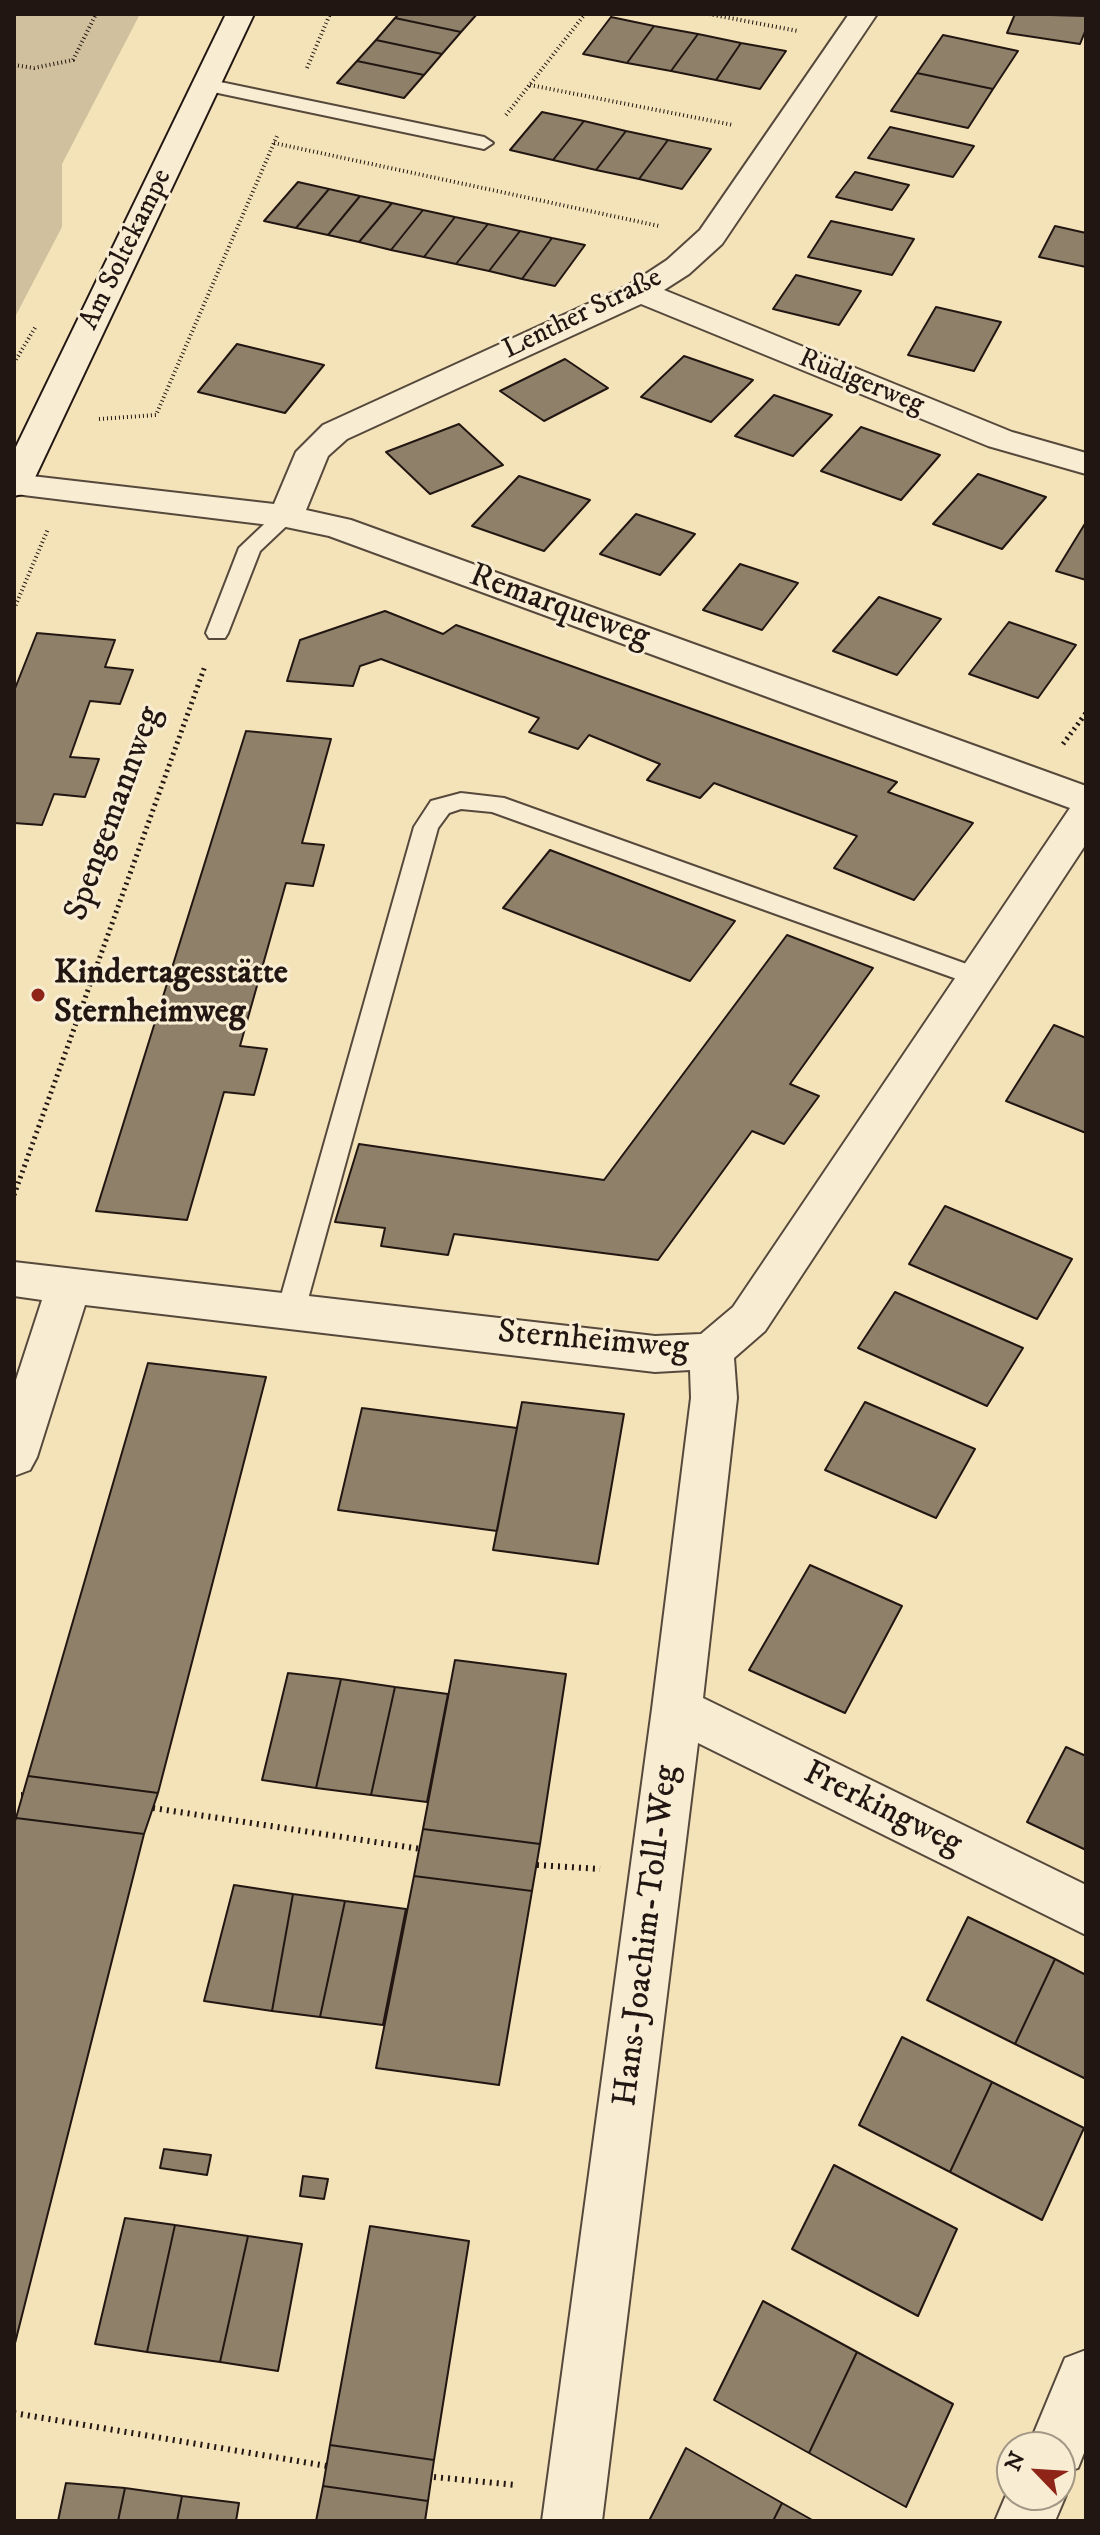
<!DOCTYPE html>
<html>
<head>
<meta charset="utf-8">
<style>
	body { margin:0 }
	#map { position:relative; width:1100px; height:2535px; overflow:hidden; background:#f4e3b9; font-family:"IM FELL DW Pica",serif }
	canvas { display:block }
	.frame { position:absolute; inset:0; border:16px solid #221612; pointer-events:none }
	.north { position:absolute; left:996px; top:2431px; width:80px; height:80px; box-sizing:border-box; background:#f8edd2; border:2px solid #a29785; border-radius:50%; rotate:295deg; font-size:22px; font-weight:700; line-height:32px; text-align:center; color:#221612 }
	.north::after { content:''; display:block; margin:auto; width:28px; height:36px; background:#8f2418; clip-path:polygon(50% 0,100% 100%,50% 72%,0 100%) }
</style>
</head>
<body>
<div id="map">
<canvas width="1100" height="2535"></canvas>
<div class="frame"></div>
<div class="north">N</div>
</div>
<script>
const g = document.querySelector('canvas').getContext('2d');
g.lineJoin = 'round';
function fillPath(path, color) { g.fillStyle = color; g.fill(path, 'evenodd'); }
const poly = rows => new Path2D(rows.map(r => 'M' + r).join(''));
function trace(path, color, width, dash) { g.strokeStyle = color; g.lineWidth = width; g.lineCap = dash ? 'butt' : 'round'; g.setLineDash(dash || []); g.stroke(path); }
function drawText(font, color, halo, rows, align = 'center') {
  g.font = font + ' "IM FELL DW Pica",serif'; g.lineWidth = 6; g.setLineDash([]); g.textBaseline = 'middle'; g.strokeStyle = halo; g.fillStyle = color; for (const [text, x, y, turn = 0] of rows) {
    g.save(); g.translate(x, y); g.rotate((+turn || 0) * Math.PI / 180); g.textAlign = isNaN(turn) ? turn : align; if (halo) g.strokeText(text, 0, 0); g.fillText(text, 0, 0); g.restore();
  }
}
fillPath(poly([
	[14,14,140,14,62,164,62,227,14,319]
]), '#d0c09d');
const building = poly([
	[399,14,477,14,461,32,395,18,399,14],
	[1015,14,1086,16,1086,29,1080,44,1007,33,1015,14],
	[611,17,654,26,627,63,583,54,611,17],
	[395,18,461,32,442,54,376,40,395,18],
	[654,26,698,34,671,71,627,63,654,26],
	[698,34,741,43,716,80,671,71,698,34],
	[943,35,1018,51,993,89,917,73,943,35],
	[376,40,442,54,424,75,357,61,376,40],
	[741,43,786,51,760,89,716,80,741,43],
	[357,61,424,75,404,98,337,83,357,61],
	[917,73,993,89,968,128,891,111,917,73],
	[542,112,584,121,553,160,510,150,542,112],
	[584,121,626,131,596,170,553,160,584,121],
	[890,127,974,146,953,177,868,158,890,127],
	[626,131,668,140,639,179,596,170,626,131],
	[668,140,711,149,682,189,639,179,668,140],
	[855,172,909,185,892,210,836,197,855,172],
	[298,182,329,189,296,228,264,221,298,182],
	[329,189,360,196,328,235,296,228,329,189],
	[360,196,392,203,359,242,328,235,360,196],
	[392,203,423,210,391,250,359,242,392,203],
	[423,210,455,217,424,257,391,250,423,210],
	[455,217,488,224,456,264,424,257,455,217],
	[831,221,914,239,892,275,808,257,831,221],
	[488,224,520,231,489,271,456,264,488,224],
	[1055,226,1086,233,1086,267,1039,257,1055,226],
	[520,231,552,238,522,279,489,271,520,231],
	[552,238,585,245,555,286,522,279,552,238],
	[796,275,861,291,839,325,773,309,796,275],
	[936,307,1001,322,974,371,908,355,936,307],
	[237,344,324,365,285,413,198,392,237,344],
	[684,356,753,380,711,422,641,397,684,356],
	[565,359,608,388,544,421,500,391,565,359],
	[774,395,832,415,793,456,735,436,774,395],
	[459,424,503,465,430,494,386,452,459,424],
	[861,427,940,455,901,500,821,471,861,427],
	[978,474,1046,497,1002,549,933,524,978,474],
	[519,476,590,500,544,551,472,526,519,476],
	[636,514,695,534,660,575,600,554,636,514],
	[1086,522,1086,580,1056,571,1086,522],
	[740,564,798,583,762,630,703,610,740,564],
	[879,597,941,619,897,675,833,651,879,597],
	[385,611,443,634,456,625,897,782,888,792,973,823,914,900,834,868,857,836,714,783,700,798,647,780,660,764,589,735,578,749,529,732,539,718,381,659,360,666,353,686,287,681,300,640,385,611],
	[1009,622,1076,645,1038,698,969,674,1009,622],
	[37,633,115,640,105,667,133,670,120,704,90,701,70,757,99,759,85,797,54,794,42,825,14,823,14,691,37,633],
	[246,731,331,739,302,843,324,845,313,886,286,883,240,1046,267,1049,254,1095,224,1092,187,1220,96,1211,246,731],
	[550,850,735,921,690,981,503,908,550,850],
	[787,935,873,968,790,1084,819,1096,784,1144,752,1131,658,1260,454,1234,448,1255,381,1246,385,1228,335,1222,359,1144,604,1180,787,935],
	[1054,1025,1086,1038,1086,1133,1006,1101,1054,1025],
	[945,1206,1072,1259,1037,1319,909,1264,945,1206],
	[895,1292,1023,1348,987,1406,858,1348,895,1292],
	[148,1363,266,1377,158,1793,28,1776,148,1363],
	[522,1402,624,1414,598,1564,493,1550,522,1402],
	[865,1402,975,1449,936,1518,825,1470,865,1402],
	[362,1408,517,1428,497,1531,338,1510,362,1408],
	[810,1565,902,1606,845,1713,749,1670,810,1565],
	[455,1660,566,1674,540,1844,423,1829,455,1660],
	[288,1673,341,1679,316,1788,262,1780,288,1673],
	[341,1679,395,1687,371,1795,316,1788,341,1679],
	[395,1687,448,1694,427,1802,371,1795,395,1687],
	[1066,1747,1086,1756,1086,1850,1027,1822,1066,1747],
	[28,1776,158,1793,144,1834,16,1818,28,1776],
	[16,1818,144,1834,14,2347,14,1824,16,1818],
	[423,1829,540,1844,532,1891,414,1876,423,1829],
	[414,1876,532,1891,499,2085,376,2068,414,1876],
	[234,1885,293,1894,272,2011,204,2001,234,1885],
	[293,1894,345,1901,320,2017,272,2011,293,1894],
	[345,1901,406,1909,383,2025,320,2017,345,1901],
	[968,1917,1055,1959,1015,2044,927,2000,968,1917],
	[1055,1959,1086,1975,1086,2079,1015,2044,1055,1959],
	[902,2037,992,2082,950,2172,859,2125,902,2037],
	[992,2082,1084,2128,1042,2220,950,2172,992,2082],
	[164,2149,211,2155,207,2175,160,2168,164,2149],
	[834,2165,957,2229,918,2316,792,2249,834,2165],
	[303,2176,328,2179,324,2199,300,2196,303,2176],
	[125,2218,175,2225,147,2352,95,2344,125,2218],
	[175,2225,248,2236,220,2362,147,2352,175,2225],
	[370,2226,469,2241,434,2460,330,2445,370,2226],
	[248,2236,302,2244,278,2371,220,2362,248,2236],
	[763,2301,857,2352,809,2453,714,2400,763,2301],
	[857,2352,953,2404,906,2507,809,2453,857,2352],
	[330,2445,434,2460,428,2501,323,2486,330,2445],
	[686,2448,782,2503,773,2521,649,2521,686,2448],
	[66,2483,125,2488,118,2521,58,2521,66,2483],
	[323,2486,428,2501,425,2521,316,2521,323,2486],
	[125,2488,182,2496,177,2521,118,2521,125,2488],
	[182,2496,239,2503,236,2521,177,2521,182,2496],
	[782,2503,814,2521,773,2521,782,2503]
]);
fillPath(building, '#8f8169');
trace(building, '#221612', 2);
const lane = poly([
	[206,79,484,137,493,143,484,149,199,89,199,81,206,79],
	[286,509,297,516,260,551,228,633,225,638,209,638,206,633,239,548,278,511,286,509],
	[461,793,504,798,986,971,990,977,986,983,968,983,492,812,461,809,449,813,438,828,305,1310,301,1318,291,1321,281,1318,277,1310,414,827,431,801,461,793]
]);
const street = poly([
	[849,14,877,14,722,244,689,274,664,290,1012,432,1086,453,1086,474,988,446,641,304,347,439,328,456,306,510,351,520,1086,786,1086,844,765,1331,734,1358,737,1398,703,1698,1086,1885,1086,1935,698,1743,602,2521,542,2521,652,1709,691,1398,690,1370,655,1372,85,1305,37,1457,30,1470,14,1476,14,1386,42,1300,14,1296,14,1262,655,1336,701,1334,733,1307,1070,808,329,536,286,527,15,494,14,474,274,504,296,452,323,425,629,285,667,260,700,230,849,14],
	[1086,2350,1086,2448,1078,2468,1060,2475,1060,2447,1028,2447,1065,2358,1086,2350],
	[1012,2481,1012,2495,1060,2495,1060,2481,1066,2495,1055,2521,995,2521,1012,2481]
]);
const secondary = poly([
	[226,14,254,14,31,486,26,493,14,496,14,451,226,14]
]);
trace(lane, '#56493c', 4);
trace(street, '#56493c', 4);
trace(secondary, '#221612', 4);
trace(poly([
	[709,14,798,31],
	[14,65,34,68,73,60,96,14],
	[307,68,330,14],
	[530,85,733,125],
	[506,115,585,14],
	[274,143,659,226],
	[14,363,36,326],
	[99,419,156,415,277,136],
	[14,609,48,529]
]), '#221612', 4, [1, 3]);
trace(poly([
	[1063,744,1086,713],
	[14,1195,205,666]
]), '#221612', 5, [2, 4]);
trace(poly([
	[14,1795,22,1795],
	[153,1808,421,1849],
	[537,1865,600,1869],
	[14,2413,327,2466],
	[434,2477,516,2485]
]), '#221612', 6, [2, 5]);
fillPath(lane, '#f8edd2');
fillPath(street, '#f8edd2');
fillPath(secondary, '#f8edd2');
for (const [x, y, r, color] of [
	[38,995,8,"#8f2418"]
]) { const dot = new Path2D(); dot.arc(x, y, r, 0, 2 * Math.PI); g.fillStyle = color; g.fill(dot); trace(dot, '#f8edd2', 3); }
drawText('28px', '#221612', '#f8edd2', [
	["Am Soltekampe",127,250,-64],
	["Lenther Straße",583,315,-26],
	["Rüdigerweg",861,383,22]
]);
drawText('34px', '#221612', '#f8edd2', [
	["Remarqueweg",559,608,20],
	["Spengemannweg",115,814,-70],
	["Sternheimweg",593,1342,5],
	["Frerkingweg",882,1810,26],
	["Hans-Joachim-Toll-Weg",648,1936,-83]
]);
drawText('bold 34px', '#221612', '#f8edd2', [
	["Kindertagesstätte",54,975],
	["Sternheimweg",54,1014]
], 'left');
</script>
</body>
</html>
